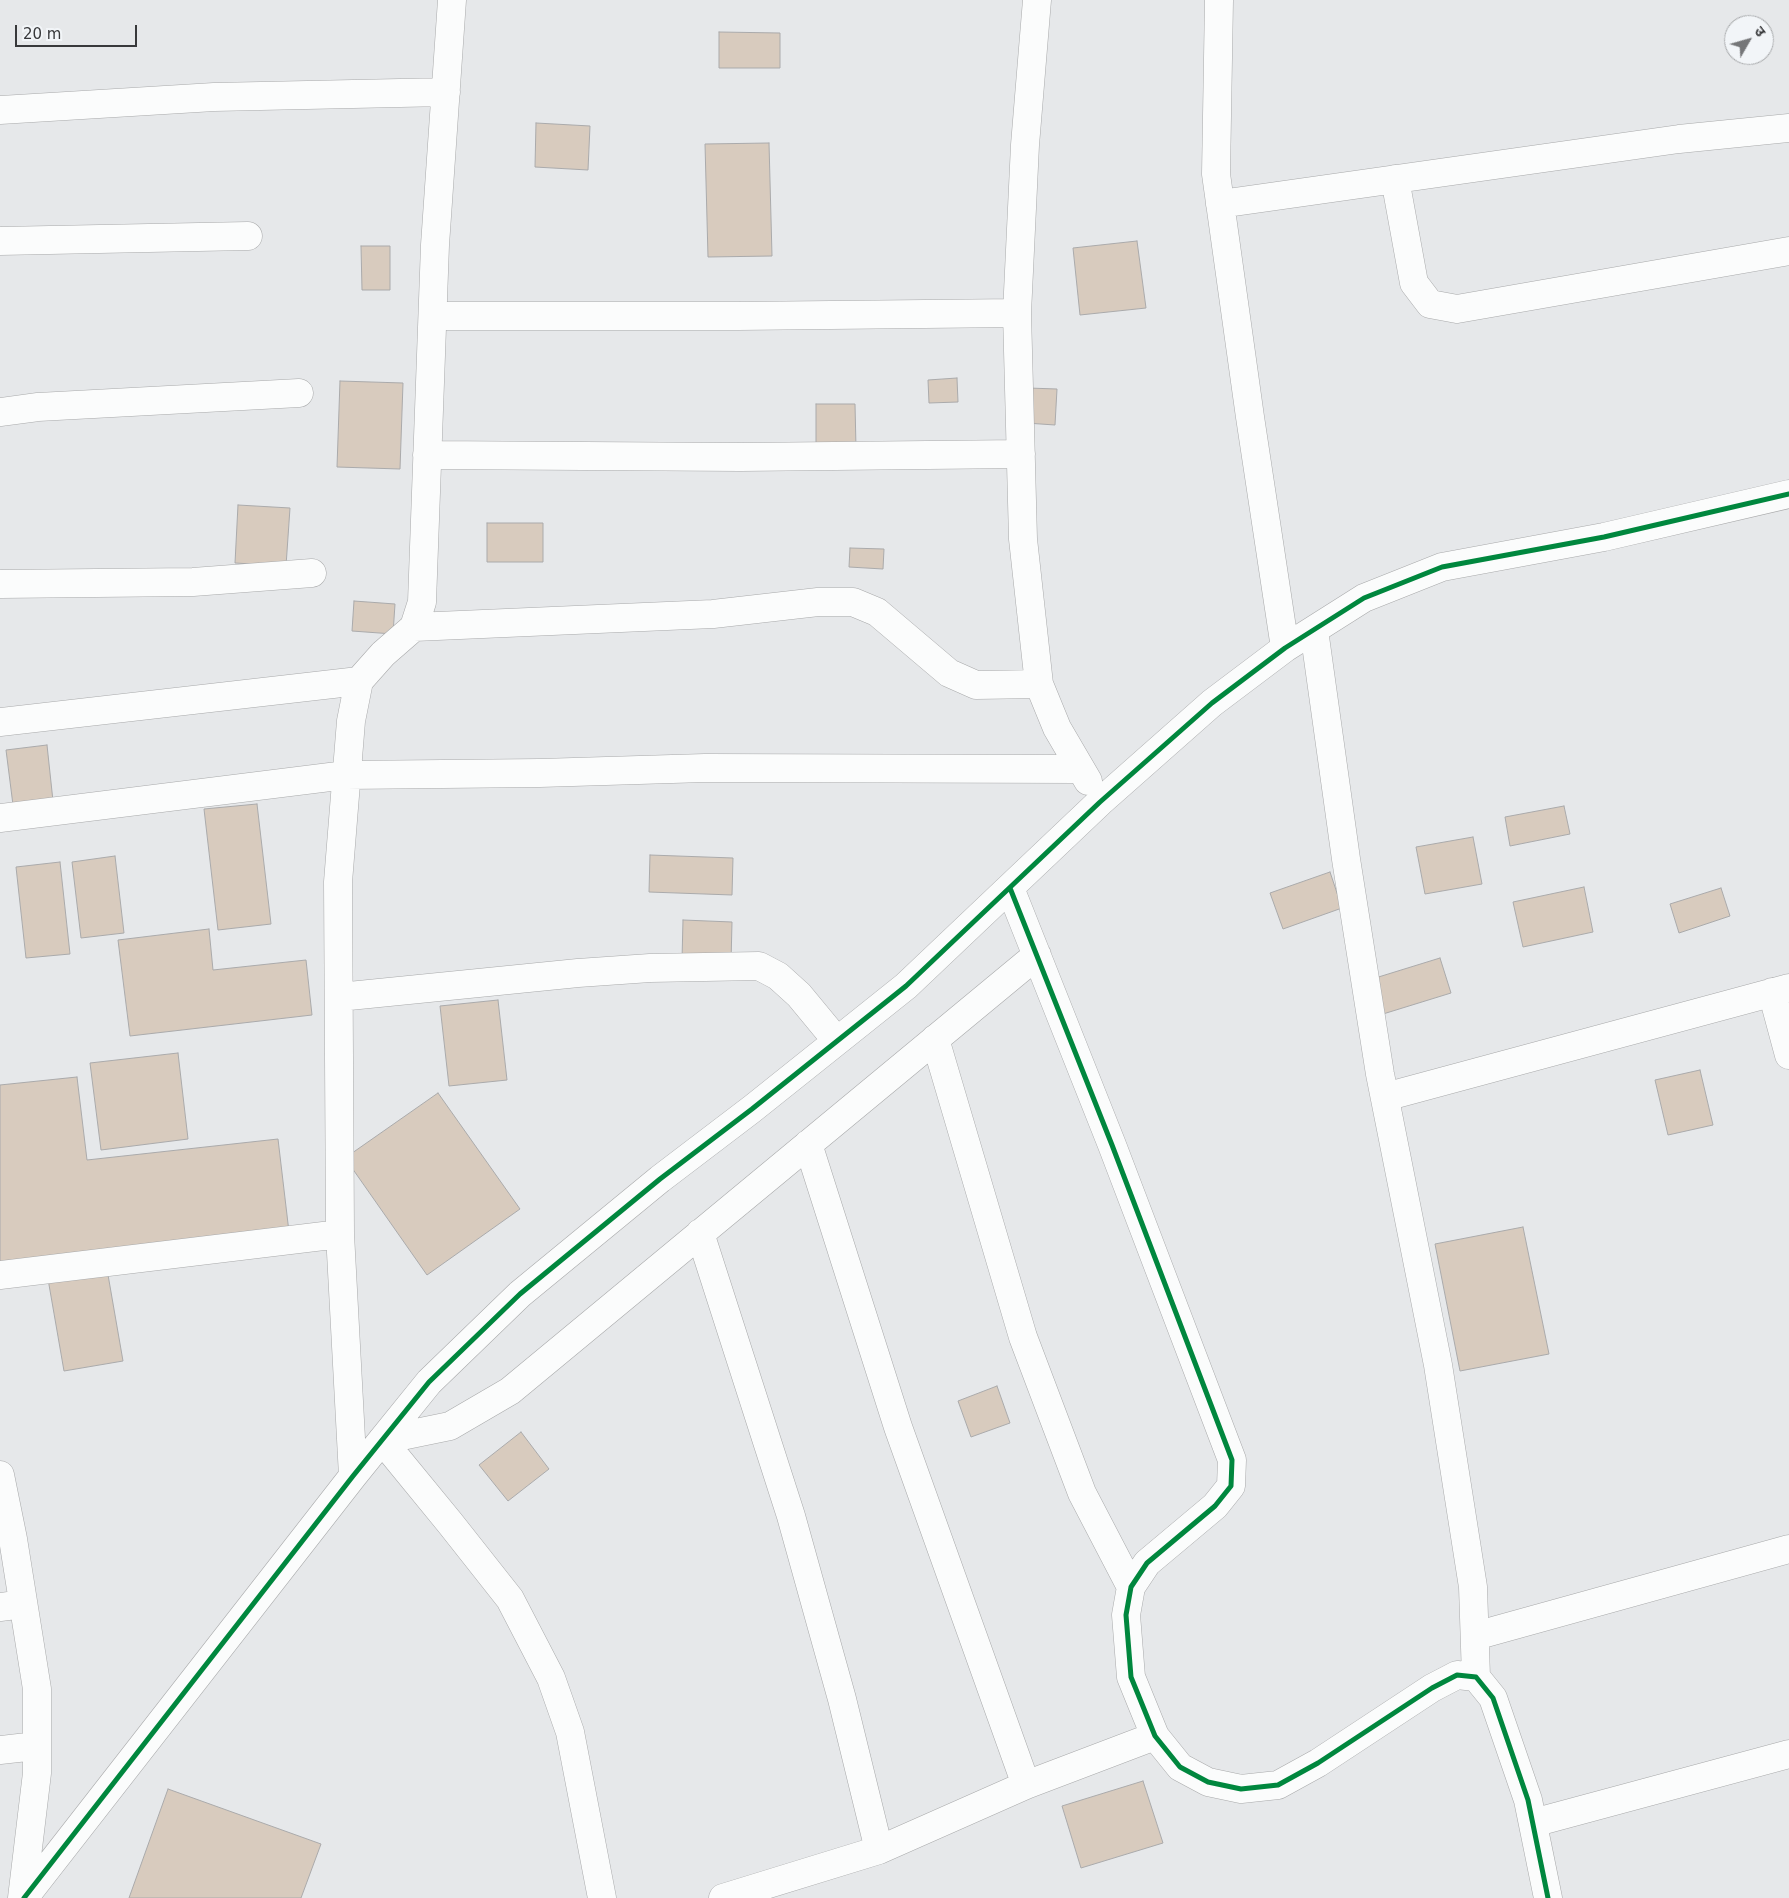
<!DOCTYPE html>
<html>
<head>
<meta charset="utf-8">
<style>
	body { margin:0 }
	#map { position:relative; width:1789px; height:1898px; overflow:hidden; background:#e6e8ea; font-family:"DejaVu Sans","Noto Sans Devanagari",sans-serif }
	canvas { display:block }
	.north { position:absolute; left:1724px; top:15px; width:50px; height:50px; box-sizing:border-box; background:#f2f5f8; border:1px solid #a8aaac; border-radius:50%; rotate:52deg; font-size:14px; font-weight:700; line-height:20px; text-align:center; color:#38393b }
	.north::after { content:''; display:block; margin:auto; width:18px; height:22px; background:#757678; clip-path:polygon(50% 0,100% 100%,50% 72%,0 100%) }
	.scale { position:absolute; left:15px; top:25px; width:122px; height:22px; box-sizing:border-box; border:2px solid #38393b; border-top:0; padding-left:6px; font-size:15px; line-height:18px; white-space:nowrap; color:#38393b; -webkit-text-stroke:4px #f2f5f8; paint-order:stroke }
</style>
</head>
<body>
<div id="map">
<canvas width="1789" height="1898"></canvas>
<div class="north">उ</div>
<div class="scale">20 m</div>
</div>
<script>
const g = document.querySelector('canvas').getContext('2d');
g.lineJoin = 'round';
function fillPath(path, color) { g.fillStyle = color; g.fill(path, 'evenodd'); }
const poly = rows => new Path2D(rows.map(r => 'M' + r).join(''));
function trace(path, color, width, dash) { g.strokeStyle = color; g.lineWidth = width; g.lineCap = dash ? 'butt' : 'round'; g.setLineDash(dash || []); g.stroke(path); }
const building = poly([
	[719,32,780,33,780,68,719,68,719,32],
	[536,123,590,126,588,170,535,167,536,123],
	[769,143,772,256,708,257,705,144,769,143],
	[1137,241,1146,308,1080,315,1073,248,1137,241],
	[361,246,390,246,390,290,362,290,361,246],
	[957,378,958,402,929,403,928,380,957,378],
	[340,381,403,383,400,469,337,467,340,381],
	[1028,388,1057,389,1055,425,1026,423,1028,388],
	[816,404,855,404,856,448,816,448,816,404],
	[238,505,290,508,286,566,235,563,238,505],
	[487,523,543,523,543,562,487,562,487,523],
	[850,548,884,549,883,569,849,567,850,548],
	[354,601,395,604,393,634,352,631,354,601],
	[47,745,53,801,13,805,6,750,47,745],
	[257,804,271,924,218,930,204,809,257,804],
	[1564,806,1570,834,1510,846,1505,817,1564,806],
	[1473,837,1482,884,1425,894,1416,847,1473,837],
	[650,855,733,858,732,895,649,892,650,855],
	[115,856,124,933,81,938,72,862,115,856],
	[60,862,70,954,26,958,16,867,60,862],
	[1330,872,1342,908,1283,929,1270,893,1330,872],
	[1584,887,1593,932,1523,947,1513,902,1584,887],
	[1721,888,1730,916,1679,933,1670,904,1721,888],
	[683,920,732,922,731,963,682,960,683,920],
	[209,929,213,970,306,960,312,1015,130,1036,118,940,209,929],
	[1440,958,1451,993,1383,1014,1372,979,1440,958],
	[498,1000,507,1080,449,1086,440,1006,498,1000],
	[178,1053,188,1139,101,1150,90,1063,178,1053],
	[1700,1070,1713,1125,1668,1135,1655,1080,1700,1070],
	[77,1077,87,1160,278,1139,289,1232,0,1264,0,1085,77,1077],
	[438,1093,520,1209,427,1275,345,1158,438,1093],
	[1523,1227,1549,1354,1460,1371,1435,1244,1523,1227],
	[107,1269,123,1361,64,1371,48,1279,107,1269],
	[997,1386,1010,1423,971,1437,958,1401,997,1386],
	[521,1432,549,1469,508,1501,479,1465,521,1432],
	[1143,1781,1163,1843,1081,1868,1062,1806,1143,1781],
	[168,1789,321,1844,301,1898,129,1898,168,1789]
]);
fillPath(building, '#d8cbbe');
trace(building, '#aaaaab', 1);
const minor = poly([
	[1037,0,1025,145,1017,313,1023,539,1039,684,1057,728,1088,781],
	[1219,0,1216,174,1250,417,1285,648],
	[0,110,214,97,446,92],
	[1395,179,1414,283,1430,304,1457,309,1789,251],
	[1220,204,1679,139,1789,128],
	[0,241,248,236],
	[433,316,738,316,1017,313],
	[0,412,38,407,299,393],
	[427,455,741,457,1021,454],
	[0,584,193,582,312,573],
	[414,627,713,614,818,602,853,602,877,612,949,673,976,685,1039,684],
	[1314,630,1346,859,1380,1074,1438,1365,1473,1587,1476,1677],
	[0,722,359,681],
	[0,818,346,775,540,773,705,768,1080,769],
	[1010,888,1112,1145,1232,1460,1231,1486,1215,1506,1147,1563,1131,1587,1126,1615,1131,1677,1155,1736,1180,1767,1208,1782,1241,1789,1278,1785,1318,1763,1432,1688,1457,1675,1476,1677,1493,1698,1528,1800,1548,1898],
	[1772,992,1789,1055],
	[339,997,578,973,650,968,759,966,778,976,799,995,837,1041],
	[935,1039,1023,1337,1082,1493,1131,1587],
	[1385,1097,1789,988],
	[808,1144,898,1427,1026,1785],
	[700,1233,791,1516,842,1699,879,1850],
	[0,1275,340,1234],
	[0,1475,13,1539,37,1689,37,1773,22,1898],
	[353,1476,340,1234,338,882,351,721,359,681,383,654,414,627,422,602,435,245,452,0],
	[0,1607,23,1604],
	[1475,1636,1789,1549],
	[0,1750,36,1746],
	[1533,1823,1789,1754],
	[24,1898,353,1476,429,1382,520,1294,660,1179,752,1109,906,986,1100,802,1212,703,1285,648,1364,598,1442,567,1604,537,1789,494],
	[602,1898,570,1732,551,1678,510,1599,450,1523,382,1440,450,1426,510,1391,1037,955],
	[723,1898,879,1850,1026,1785,1155,1736]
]);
trace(minor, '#a8a9aa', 29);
trace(minor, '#fbfcfc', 28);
trace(poly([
	[1010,888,1112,1145,1232,1460,1231,1486,1215,1506,1147,1563,1131,1587,1126,1615,1131,1677,1155,1736,1180,1767,1208,1782,1241,1789,1278,1785,1318,1763,1432,1688,1457,1675,1476,1677,1493,1698,1528,1800,1548,1898],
	[24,1898,353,1476,429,1382,520,1294,660,1179,752,1109,906,986,1100,802,1212,703,1285,648,1364,598,1442,567,1604,537,1789,494]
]), '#00873e', 5);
</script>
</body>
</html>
